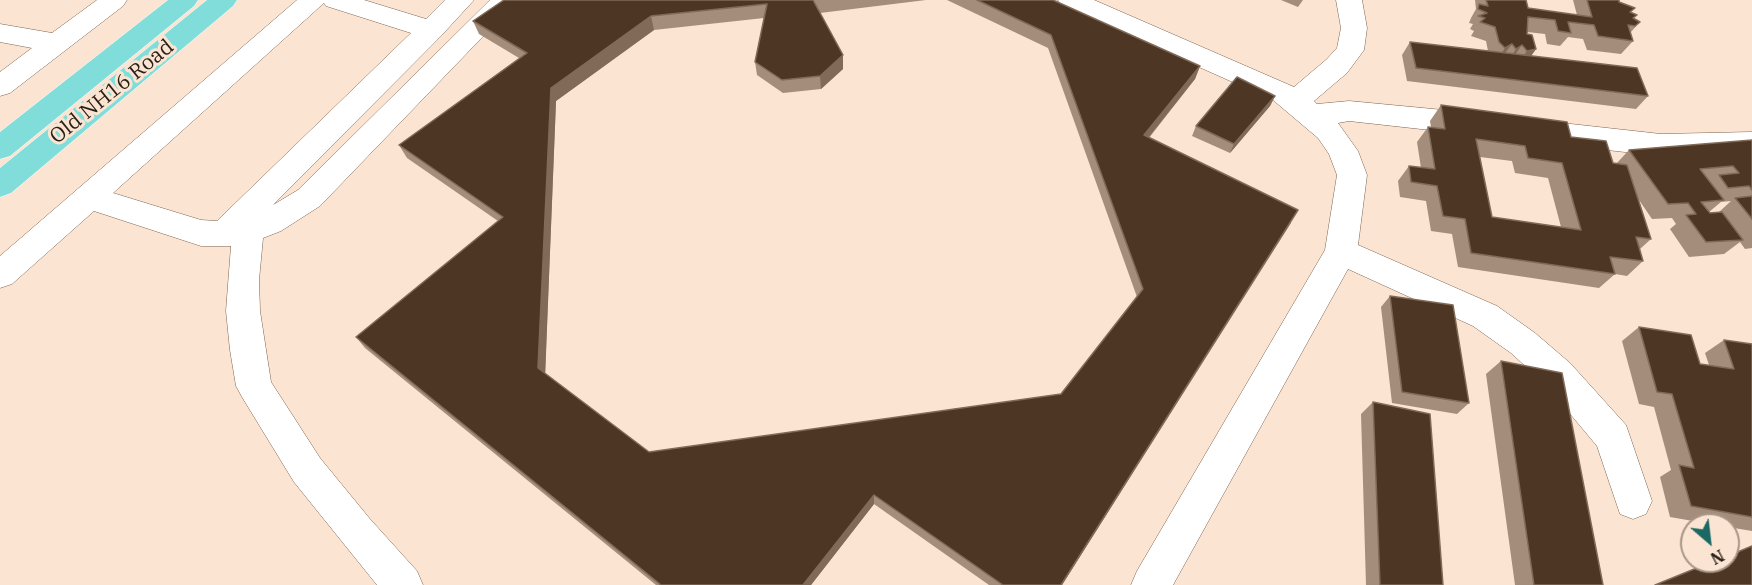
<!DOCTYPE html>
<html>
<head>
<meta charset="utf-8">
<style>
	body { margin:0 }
	#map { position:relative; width:1752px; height:585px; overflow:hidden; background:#fbe4d2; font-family:"IBM Plex Serif",serif }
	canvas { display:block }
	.north { position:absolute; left:1680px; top:513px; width:60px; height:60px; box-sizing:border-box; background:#fbe4d2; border:2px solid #a79587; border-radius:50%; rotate:152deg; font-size:16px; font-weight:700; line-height:24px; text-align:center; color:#291e16 }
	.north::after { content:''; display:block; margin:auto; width:21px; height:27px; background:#1b6864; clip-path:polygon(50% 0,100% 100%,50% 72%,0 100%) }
</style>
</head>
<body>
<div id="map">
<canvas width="1752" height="585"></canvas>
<div class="north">N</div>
</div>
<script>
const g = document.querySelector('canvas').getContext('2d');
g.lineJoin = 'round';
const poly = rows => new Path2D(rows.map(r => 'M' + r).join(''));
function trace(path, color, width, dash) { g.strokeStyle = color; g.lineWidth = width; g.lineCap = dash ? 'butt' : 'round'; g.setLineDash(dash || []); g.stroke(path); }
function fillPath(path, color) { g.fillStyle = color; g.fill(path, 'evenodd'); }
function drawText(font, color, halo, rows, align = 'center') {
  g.font = font + ' "IBM Plex Serif",serif'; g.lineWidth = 6; g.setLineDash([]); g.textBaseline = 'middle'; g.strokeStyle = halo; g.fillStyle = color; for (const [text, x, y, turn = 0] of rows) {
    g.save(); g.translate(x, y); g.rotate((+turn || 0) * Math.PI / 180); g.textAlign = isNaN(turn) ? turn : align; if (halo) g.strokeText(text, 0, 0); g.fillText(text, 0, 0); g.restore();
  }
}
const minor = poly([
	[97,0,127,0,123,6,10,93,0,96,0,72,32,48,0,42,0,24,52,33,97,0],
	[297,0,364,0,426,19,445,0,474,0,441,36,273,205,298,190,490,0,518,0,320,206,281,231,263,238,259,280,260,311,271,382,320,458,370,519,417,571,423,585,377,585,294,482,242,397,236,386,230,350,226,311,231,246,201,246,94,211,12,284,0,288,0,256,297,0],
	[324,3,326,6,411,33,217,221,201,220,113,193,324,3],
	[1058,0,1094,0,1294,87,1327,59,1337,48,1341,28,1336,0,1362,0,1367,28,1364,50,1347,73,1314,101,1317,104,1349,101,1475,113,1485,117,1490,124,1485,131,1475,135,1349,121,1338,123,1358,151,1367,175,1358,245,1497,306,1535,333,1570,363,1626,425,1652,501,1646,514,1633,519,1620,514,1597,446,1546,385,1511,353,1473,326,1348,269,1173,585,1131,585,1137,571,1325,250,1337,175,1329,154,1318,138,1273,100,1062,6,1058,0],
	[1526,119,1661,134,1752,132,1752,154,1661,156,1526,141,1516,138,1511,130,1516,122,1526,119]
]);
const major = poly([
	[168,0,198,0,194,6,10,156,0,159,0,132,168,0],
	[207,0,237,0,233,6,11,193,0,197,0,168,207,0]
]);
trace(minor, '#7d6450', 1);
trace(major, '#fff', 1);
fillPath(minor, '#fff');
fillPath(major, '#80ddd9');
fillPath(poly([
	[504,0,926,0,820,13,843,55,843,69,821,89,783,93,757,75,755,62,764,18,654,30,556,101,545,374,649,452,1061,394,1137,297,1048,48,947,0,1053,0,1200,66,1195,79,1149,138,1291,223,1062,585,989,585,874,504,811,585,656,585,365,348,356,337,498,221,407,158,399,145,519,58,479,34,473,21],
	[1281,0,1303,0,1298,7],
	[1475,0,1526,0,1528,8,1577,15,1573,0,1619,0,1619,2,1631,13,1634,19,1640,22,1630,33,1633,41,1621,54,1587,50,1583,39,1568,37,1560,46,1547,44,1545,34,1527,32,1527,34,1536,49,1531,56,1648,96,1636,109,1407,81,1402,55,1410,42,1488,51,1486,41,1471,36,1474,31,1470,29,1473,24,1469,23,1471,18,1476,9],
	[1275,96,1270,106,1230,153,1192,136,1196,126],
	[1441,105,1571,137,1613,163,1616,164,1629,150,1752,140,1752,248,1745,249,1740,242,1724,254,1689,257,1670,229,1676,224,1672,218,1652,219,1639,200,1651,239,1640,249,1643,261,1627,276,1615,274,1599,288,1458,267,1452,234,1431,231,1426,201,1400,197,1398,181,1409,166,1421,168,1417,142,1428,127,1431,127,1430,121],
	[1480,157,1512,161,1515,173,1548,178,1561,227,1492,217],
	[1731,201,1718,213,1709,212,1721,202],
	[1390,296,1469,403,1457,414,1392,403,1381,307],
	[1639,327,1700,364,1709,365,1705,353,1724,340,1752,344,1752,531,1728,527,1728,525,1716,525,1670,517,1660,477,1671,470,1654,407,1639,404,1622,341],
	[1501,361,1603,585,1515,585,1486,374],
	[1373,402,1443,585,1366,585,1361,414]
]), '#a48e7b');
fillPath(poly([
	[651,16,654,30,556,101,545,379,538,368,551,88],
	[1512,44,1502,57,1496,62,1505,48],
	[1522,45,1512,59,1507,63,1516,49],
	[1536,49,1526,63,1517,64,1527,51],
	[843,55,843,69,821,89,820,76],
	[1200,66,1195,79,1140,148,1144,135],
	[1275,96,1270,106,1230,153,1234,144],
	[1298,210,1062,585,1061,585],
	[874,495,874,504,811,585,803,585]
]), '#816b58');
const building = poly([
	[504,0,813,0,843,55,820,76,782,80,755,62,767,4,651,16,551,88,538,368,649,452,1061,394,1143,289,1051,35,977,0,1053,0,1200,66,1144,135,1298,210,1061,585,1003,585,874,495,803,585,661,585,356,337,503,217,399,145,527,53,473,21,504,0],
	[1486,0,1526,0,1528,8,1592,17,1587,0,1619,0,1619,2,1635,8,1630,12,1637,15,1633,18,1640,22,1635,26,1628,25,1633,41,1598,36,1594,25,1568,22,1571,33,1558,31,1555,20,1528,17,1527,34,1532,35,1536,49,1527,51,1522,45,1516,49,1512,44,1505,48,1499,42,1495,27,1480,22,1485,18,1478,16,1487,13,1478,9,1479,4,1488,6,1486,0],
	[1410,42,1637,68,1648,96,1416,68,1410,42],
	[1237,77,1275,96,1234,144,1196,126,1237,77],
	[1441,105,1567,122,1571,137,1606,141,1613,163,1627,165,1651,239,1636,237,1643,261,1610,257,1615,274,1471,253,1465,219,1443,216,1437,186,1411,182,1409,166,1435,169,1428,127,1445,129,1441,105],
	[1476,139,1525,146,1528,158,1562,163,1581,230,1492,217,1476,139],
	[1752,140,1752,190,1749,186,1728,188,1719,175,1739,173,1733,166,1700,169,1724,200,1701,202,1710,213,1722,212,1743,240,1706,242,1686,215,1696,214,1688,203,1668,204,1629,150,1752,140],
	[1752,196,1752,219,1735,198,1752,196],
	[1390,296,1453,305,1469,403,1402,392,1390,296],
	[1639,327,1691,335,1700,364,1734,369,1724,340,1752,344,1752,517,1691,506,1679,465,1694,468,1672,394,1657,392,1639,327],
	[1501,361,1562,373,1603,585,1534,585,1501,361],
	[1373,402,1430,414,1443,585,1380,585,1373,402],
	[1752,546,1752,585,1655,585,1714,561,1728,561,1728,556,1752,546]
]);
fillPath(building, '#4d3724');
trace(building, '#816b58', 1.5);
drawText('21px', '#291e16', '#fbe4d2', [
	["Old NH16 Road",112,92,-39]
]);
</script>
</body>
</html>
